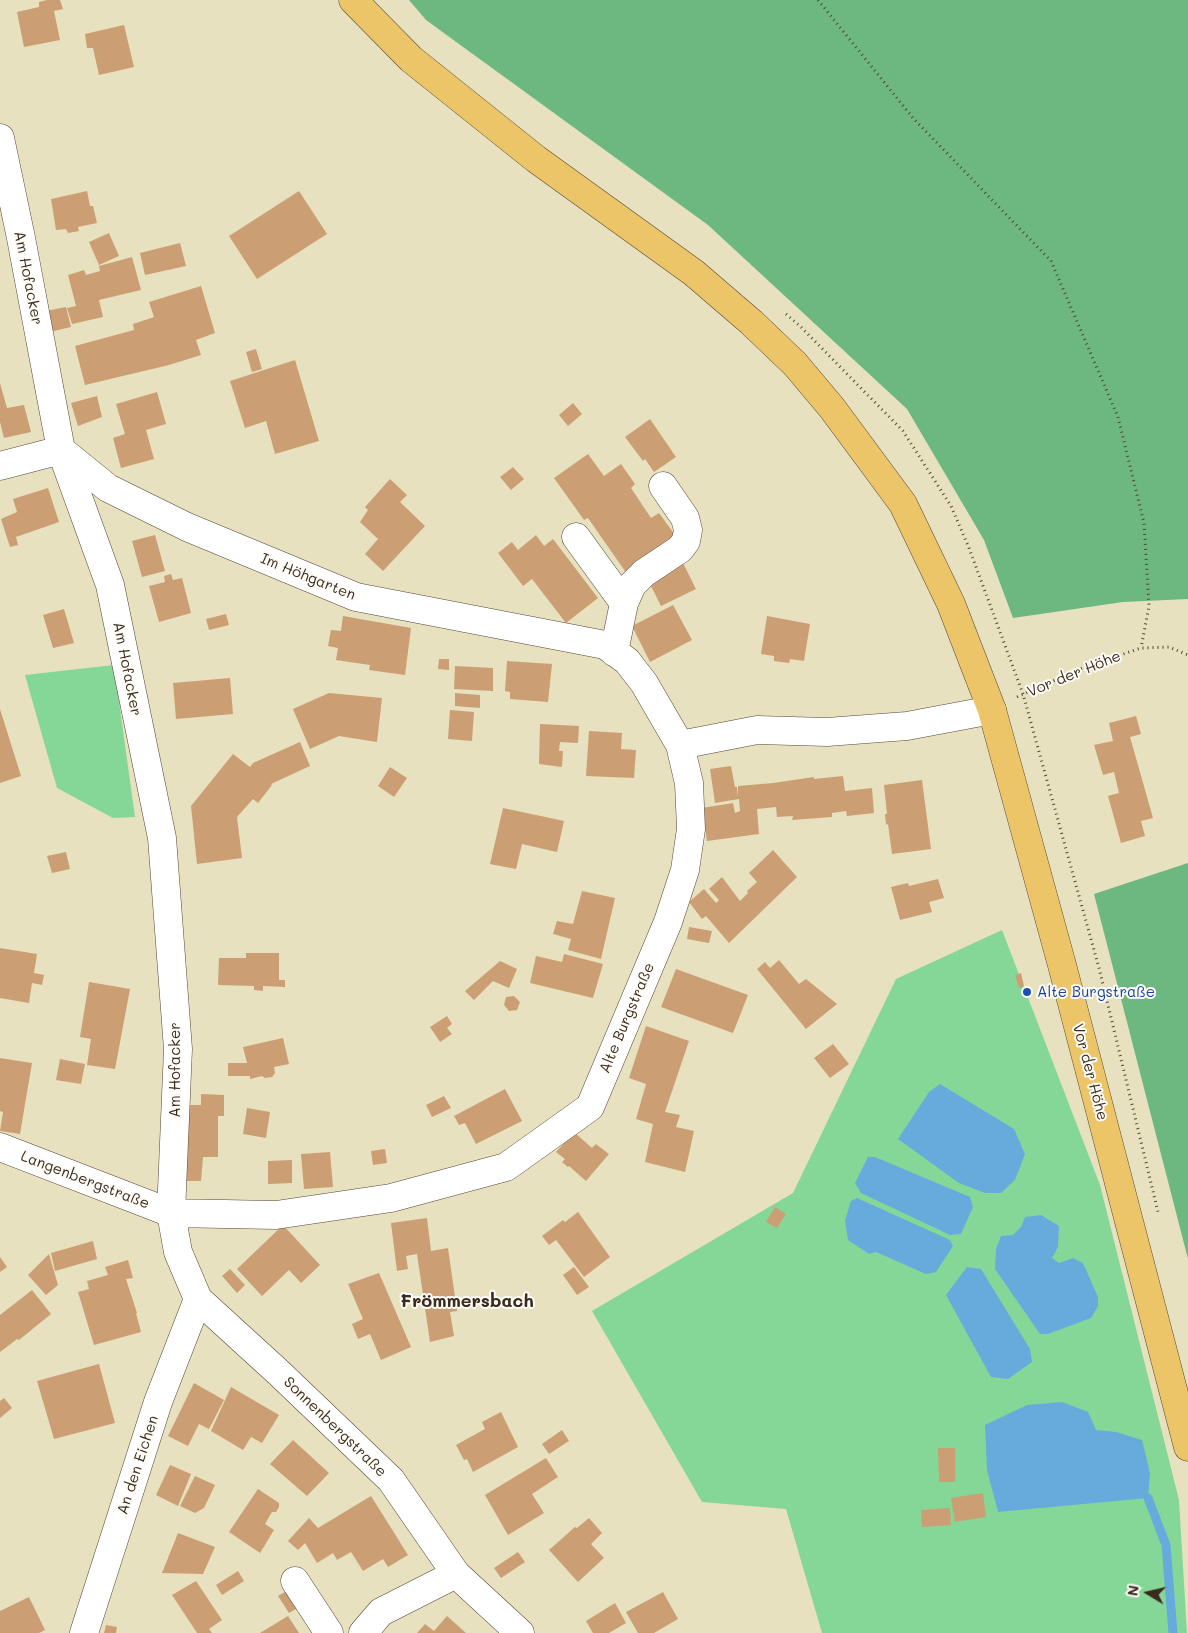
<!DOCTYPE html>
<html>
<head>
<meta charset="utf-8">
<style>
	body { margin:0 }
	#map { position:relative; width:1188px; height:1633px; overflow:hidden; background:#e7e1bf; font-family:Mali,sans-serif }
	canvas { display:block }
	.north { position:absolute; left:1123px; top:1568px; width:50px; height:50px; -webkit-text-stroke:4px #fdfcf7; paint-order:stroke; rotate:279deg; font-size:14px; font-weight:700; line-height:20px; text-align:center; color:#3b2a1e }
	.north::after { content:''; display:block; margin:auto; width:18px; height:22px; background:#3b2a1e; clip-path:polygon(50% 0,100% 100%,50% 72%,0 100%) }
</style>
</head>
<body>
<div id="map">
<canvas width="1188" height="1633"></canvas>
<div class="north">N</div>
</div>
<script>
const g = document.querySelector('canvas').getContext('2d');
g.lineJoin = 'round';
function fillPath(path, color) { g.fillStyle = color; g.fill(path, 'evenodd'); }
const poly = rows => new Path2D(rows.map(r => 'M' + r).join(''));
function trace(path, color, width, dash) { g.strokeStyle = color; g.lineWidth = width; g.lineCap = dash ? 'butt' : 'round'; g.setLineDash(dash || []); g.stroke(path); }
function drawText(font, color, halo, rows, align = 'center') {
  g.font = font + ' Mali,sans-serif'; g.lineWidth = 4; g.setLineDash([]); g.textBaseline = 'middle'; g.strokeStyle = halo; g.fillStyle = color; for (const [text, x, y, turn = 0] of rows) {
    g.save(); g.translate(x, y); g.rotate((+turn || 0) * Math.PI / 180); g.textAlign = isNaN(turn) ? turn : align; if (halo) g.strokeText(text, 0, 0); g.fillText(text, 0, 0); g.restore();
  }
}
fillPath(poly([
	[114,665,135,817,113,818,57,788,25,675],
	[1002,930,1100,1185,1179,1500,1187,1633,822,1633,786,1509,702,1502,592,1311,793,1193,896,979]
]), '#85d798');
fillPath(poly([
	[409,0,1188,0,1188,599,1123,602,1013,618,984,540,907,409,708,225,426,20],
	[1188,863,1188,1259,1094,894]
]), '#6cb880');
fillPath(poly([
	[940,1084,1014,1129,1025,1154,1015,1180,1001,1193,985,1193,959,1183,898,1139,929,1092],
	[868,1157,875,1157,970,1197,973,1207,961,1234,950,1235,861,1193,855,1183],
	[857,1198,950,1240,953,1246,936,1272,926,1274,876,1252,869,1254,848,1240,845,1221,851,1201],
	[1041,1215,1059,1226,1058,1247,1052,1258,1059,1263,1073,1258,1083,1263,1098,1297,1098,1306,1091,1318,1048,1334,1040,1334,995,1269,996,1249,1001,1236,1013,1235,1021,1227,1025,1217],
	[967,1267,981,1269,1030,1349,1032,1362,1008,1379,991,1377,946,1295],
	[1062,1402,1088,1412,1096,1430,1116,1432,1142,1440,1150,1473,1148,1498,998,1512,987,1470,985,1425,1027,1405]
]), '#67abdc');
trace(poly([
	[1148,1498,1166,1545,1173,1633]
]), '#67abdc', 9);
fillPath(poly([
	[47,0,60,0,63,9,54,11,60,40,24,47,17,12,39,7,39,2],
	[124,25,134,67,99,75,93,48,87,48,85,34],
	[87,191,90,206,93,206,97,223,78,227,79,231,68,233,66,229,56,230,51,199],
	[299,191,327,234,257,279,229,236],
	[109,233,119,256,99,265,89,242],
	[180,243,186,266,145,275,140,253],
	[132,257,141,290,99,300,103,317,72,324,67,308,76,306,68,275,84,270,86,275,100,271,99,266],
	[201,286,215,333,196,340,201,355,169,365,85,385,75,346,134,330,133,324,154,317,149,302],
	[66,307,71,327,50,332,46,311],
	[256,349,262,369,252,372,246,352],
	[295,360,319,441,275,454,266,421,245,428,230,381],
	[0,383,7,408,24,405,31,432,4,438,0,422],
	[157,392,166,424,146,430,154,459,121,468,113,438,125,434,116,404],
	[97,396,102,417,78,426,71,403],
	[573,403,582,414,568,426,559,415],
	[650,419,676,457,654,472,645,459,643,461,625,437],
	[588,454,604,476,621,464,635,484,631,488,651,518,659,513,678,539,627,574,588,518,584,520,554,478],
	[513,467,524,479,511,490,500,477],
	[390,479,407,495,400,502,425,526,383,571,365,554,378,539,360,522,368,510,365,507],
	[48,488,59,522,16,537,18,545,10,547,1,519,17,512,13,499],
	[155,535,165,571,142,577,132,541],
	[536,535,544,546,553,539,598,598,566,623,532,579,523,586,498,553,512,542,518,550],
	[683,563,696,589,661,606,648,580],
	[171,574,173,580,182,578,191,613,159,622,149,586,165,582,164,576],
	[673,605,692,640,650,662,632,626],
	[64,609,74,643,53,648,43,615],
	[226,614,229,625,209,630,206,619],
	[343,616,411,628,405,675,369,670,370,665,336,660,338,648,328,646,331,630,341,631],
	[767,616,810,624,804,661,790,659,789,663,774,661,774,656,761,654],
	[439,659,449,659,449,670,438,669],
	[507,661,552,664,548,702,510,699,510,692,505,691],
	[455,666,493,668,493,691,454,689],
	[230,678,233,714,176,719,173,683],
	[329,693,382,698,377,742,339,736,310,749,293,709],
	[455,693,480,695,480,708,455,706],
	[0,709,21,776,0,783],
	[450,710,474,712,472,741,448,739],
	[1136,716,1141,734,1130,737,1153,818,1141,821,1145,836,1121,843,1108,796,1119,793,1114,772,1103,775,1094,745,1113,741,1109,723],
	[540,724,579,726,578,743,560,742,559,751,563,751,562,767,539,764],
	[589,731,622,733,621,749,636,750,634,778,586,776],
	[300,742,310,766,271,784,272,785,258,803,253,799,237,817,242,858,197,864,191,806,233,754,250,767,253,763],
	[731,766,735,787,737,787,738,797,738,786,773,783,814,777,814,779,843,776,845,791,872,788,874,813,847,816,846,811,832,813,832,817,792,820,793,816,777,817,776,807,757,809,759,834,707,841,702,808,733,803,735,813,740,811,739,799,715,803,710,769],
	[390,767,407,778,394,797,378,786],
	[922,780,931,849,892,854,888,824,886,825,885,814,887,814,884,785],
	[503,808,564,821,557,852,522,844,516,869,490,864],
	[773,850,797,877,729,943,706,916,702,919,689,902,704,889,716,903,719,900,709,889,722,877,740,901,748,893,747,891,757,882,749,873],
	[66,852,70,869,52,873,47,856],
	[938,879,944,898,929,902,932,912,900,920,891,887,908,883,909,886],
	[582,891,615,898,601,959,568,950,571,939,553,934,557,921,573,924],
	[689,927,712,931,709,943,687,939],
	[0,948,37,954,34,973,44,975,42,985,32,983,29,1003,0,998],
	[246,953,279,953,279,980,285,980,285,987,263,986,263,991,254,990,254,986,218,985,219,958,246,958],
	[564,954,603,964,593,998,530,983,536,956,562,962],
	[779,960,799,984,806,979,837,1004,806,1029,757,969,765,962,770,968],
	[500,961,517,969,509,988,493,981,474,1000,465,991],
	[676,969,748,995,733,1033,661,1007],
	[1021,973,1024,986,1019,988,1015,975],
	[89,982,130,989,115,1069,87,1065,91,1039,80,1037],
	[514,996,520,1002,517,1010,509,1011,504,1005,506,997],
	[447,1016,452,1024,447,1028,452,1034,440,1042,430,1027],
	[646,1026,689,1041,665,1112,680,1115,676,1127,694,1131,685,1172,645,1162,653,1124,636,1119,646,1084,629,1078],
	[283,1038,289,1064,274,1067,275,1073,272,1077,265,1078,262,1076,250,1079,250,1076,228,1076,228,1063,247,1063,243,1047],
	[833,1044,849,1064,830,1078,814,1058],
	[0,1058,32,1063,20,1134,0,1131,3,1112,0,1111],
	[60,1059,85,1064,81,1084,56,1080],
	[505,1089,522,1121,476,1144,465,1123,459,1125,454,1116],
	[201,1094,224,1095,224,1116,218,1116,218,1157,203,1157,201,1181,185,1181,187,1105,201,1105],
	[444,1096,451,1108,432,1117,426,1105],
	[247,1108,270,1112,266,1138,243,1134],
	[574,1132,592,1148,596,1144,609,1154,586,1181,569,1166,568,1167,562,1162,565,1159,556,1152],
	[385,1149,387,1163,373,1165,371,1151],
	[330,1152,333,1187,304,1189,301,1154],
	[292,1160,292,1183,268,1184,268,1161],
	[775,1207,786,1214,777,1228,766,1222],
	[578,1212,610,1257,584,1277,556,1240,549,1245,542,1236,563,1220,565,1222],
	[427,1218,431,1251,448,1248,457,1311,450,1312,454,1336,430,1342,417,1254,406,1256,408,1269,397,1271,391,1223],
	[283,1225,320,1265,301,1283,289,1270,262,1296,237,1269],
	[93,1241,97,1259,55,1271,51,1253],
	[49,1254,58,1285,46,1295,28,1275],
	[0,1257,7,1267,0,1272],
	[128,1260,133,1278,126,1279,137,1313,136,1313,141,1332,94,1345,78,1292,89,1289,87,1281,108,1275,105,1267],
	[574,1267,589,1287,577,1295,563,1275],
	[230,1269,245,1285,237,1293,222,1276],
	[379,1273,411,1347,381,1360,370,1334,358,1339,352,1324,363,1319,348,1284],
	[32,1290,51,1314,19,1340,17,1339,0,1352,0,1315],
	[99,1364,115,1423,54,1439,37,1381],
	[194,1383,224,1400,209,1429,199,1424,188,1446,168,1436],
	[231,1387,279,1415,262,1443,251,1437,243,1450,211,1431],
	[4,1398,12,1408,0,1418,0,1401],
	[501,1412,518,1447,473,1472,467,1459,464,1460,456,1445,485,1429,482,1422],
	[562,1430,569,1441,549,1454,542,1444],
	[293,1440,329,1473,307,1496,270,1464],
	[938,1448,955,1448,955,1482,939,1482],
	[546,1458,558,1477,532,1494,544,1513,508,1535,485,1495],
	[170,1465,191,1474,178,1506,156,1495],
	[195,1476,215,1485,204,1508,195,1513,180,1506],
	[258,1489,279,1503,279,1507,276,1512,272,1512,265,1524,274,1530,260,1553,229,1532],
	[983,1493,986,1517,955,1522,951,1498],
	[371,1496,408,1555,388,1567,383,1559,363,1571,351,1552,337,1560,333,1553,317,1563,305,1543,298,1550,288,1541,309,1518,318,1528],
	[950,1508,951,1525,922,1527,921,1510],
	[589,1518,602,1533,591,1544,604,1558,578,1582,549,1550,575,1527,577,1528],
	[178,1533,215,1547,203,1574,162,1573],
	[518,1552,525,1562,501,1578,494,1568],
	[238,1571,244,1581,222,1595,216,1585],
	[196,1581,222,1620,209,1629,212,1633,197,1633,172,1595],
	[290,1589,301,1606,289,1613,278,1596],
	[663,1592,678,1619,654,1633,638,1633,626,1612],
	[29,1597,45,1630,39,1633,0,1633,0,1611],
	[615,1603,626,1623,609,1633,593,1633,586,1621],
	[288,1616,299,1633,260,1633],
	[447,1616,466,1633,417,1633,425,1624,434,1631],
	[106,1625,117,1627,116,1633,104,1633]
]), '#cb9f73');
const minor = poly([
	[0,138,21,238,61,450,110,585,162,838,178,1049,171,1213,178,1252,198,1299,278,1372,391,1480,456,1574,520,1633],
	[0,466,61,450,108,488,187,527,356,597,605,645,627,661,644,683,680,745],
	[576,537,624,603],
	[614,652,624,603,632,585,644,573,680,549,686,541,688,530,685,518,663,486],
	[0,1147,171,1213,276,1215,391,1198,506,1167,590,1107,668,922,685,870,691,829,689,783,680,745,757,730,827,732,907,726,992,710],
	[295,1581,329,1633],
	[84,1633,158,1402,198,1299],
	[363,1633,381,1612,456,1574]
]);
const major = poly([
	[353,0,411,59,536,159,694,273,751,322,795,364,832,408,903,504,951,604,992,710,1062,965,1188,1447]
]);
trace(minor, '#554536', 29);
trace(major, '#554536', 29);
trace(poly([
	[818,0,913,118,1051,261,1118,417,1144,523,1149,606,1141,648],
	[786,314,801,327,903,431,951,506,969,548,1023,694,1099,968,1158,1212],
	[1017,697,1085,667,1141,648,1169,647,1188,655]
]), '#554536', 3, [1, 4]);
trace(minor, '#fff', 28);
trace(major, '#ecc569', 28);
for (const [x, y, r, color] of [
	[1027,992,5,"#1a4fb4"]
]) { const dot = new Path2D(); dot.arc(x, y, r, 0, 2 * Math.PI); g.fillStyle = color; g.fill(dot); trace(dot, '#fdfcf7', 2); }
drawText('15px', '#3b2a1e', '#fdfcf7', [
	["Am Hofacker",28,278,79],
	["Im Höhgarten",308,577,22],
	["Am Hofacker",127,669,79],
	["Vor der Höhe",1074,674,-22],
	["Alte Burgstraße",627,1018,-67],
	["Am Hofacker",175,1070,-90],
	["Vor der Höhe",1090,1072,75],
	["Langenbergstraße",85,1180,21],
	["Sonnenbergstraße",335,1427,44],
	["An den Eichen",138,1465,-72]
]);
drawText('15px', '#164399', '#fdfcf7', [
	["Alte Burgstraße",1037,992]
], 'left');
drawText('bold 18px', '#3b2a1e', '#fdfcf7', [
	["Frömmersbach",467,1301]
]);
</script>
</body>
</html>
